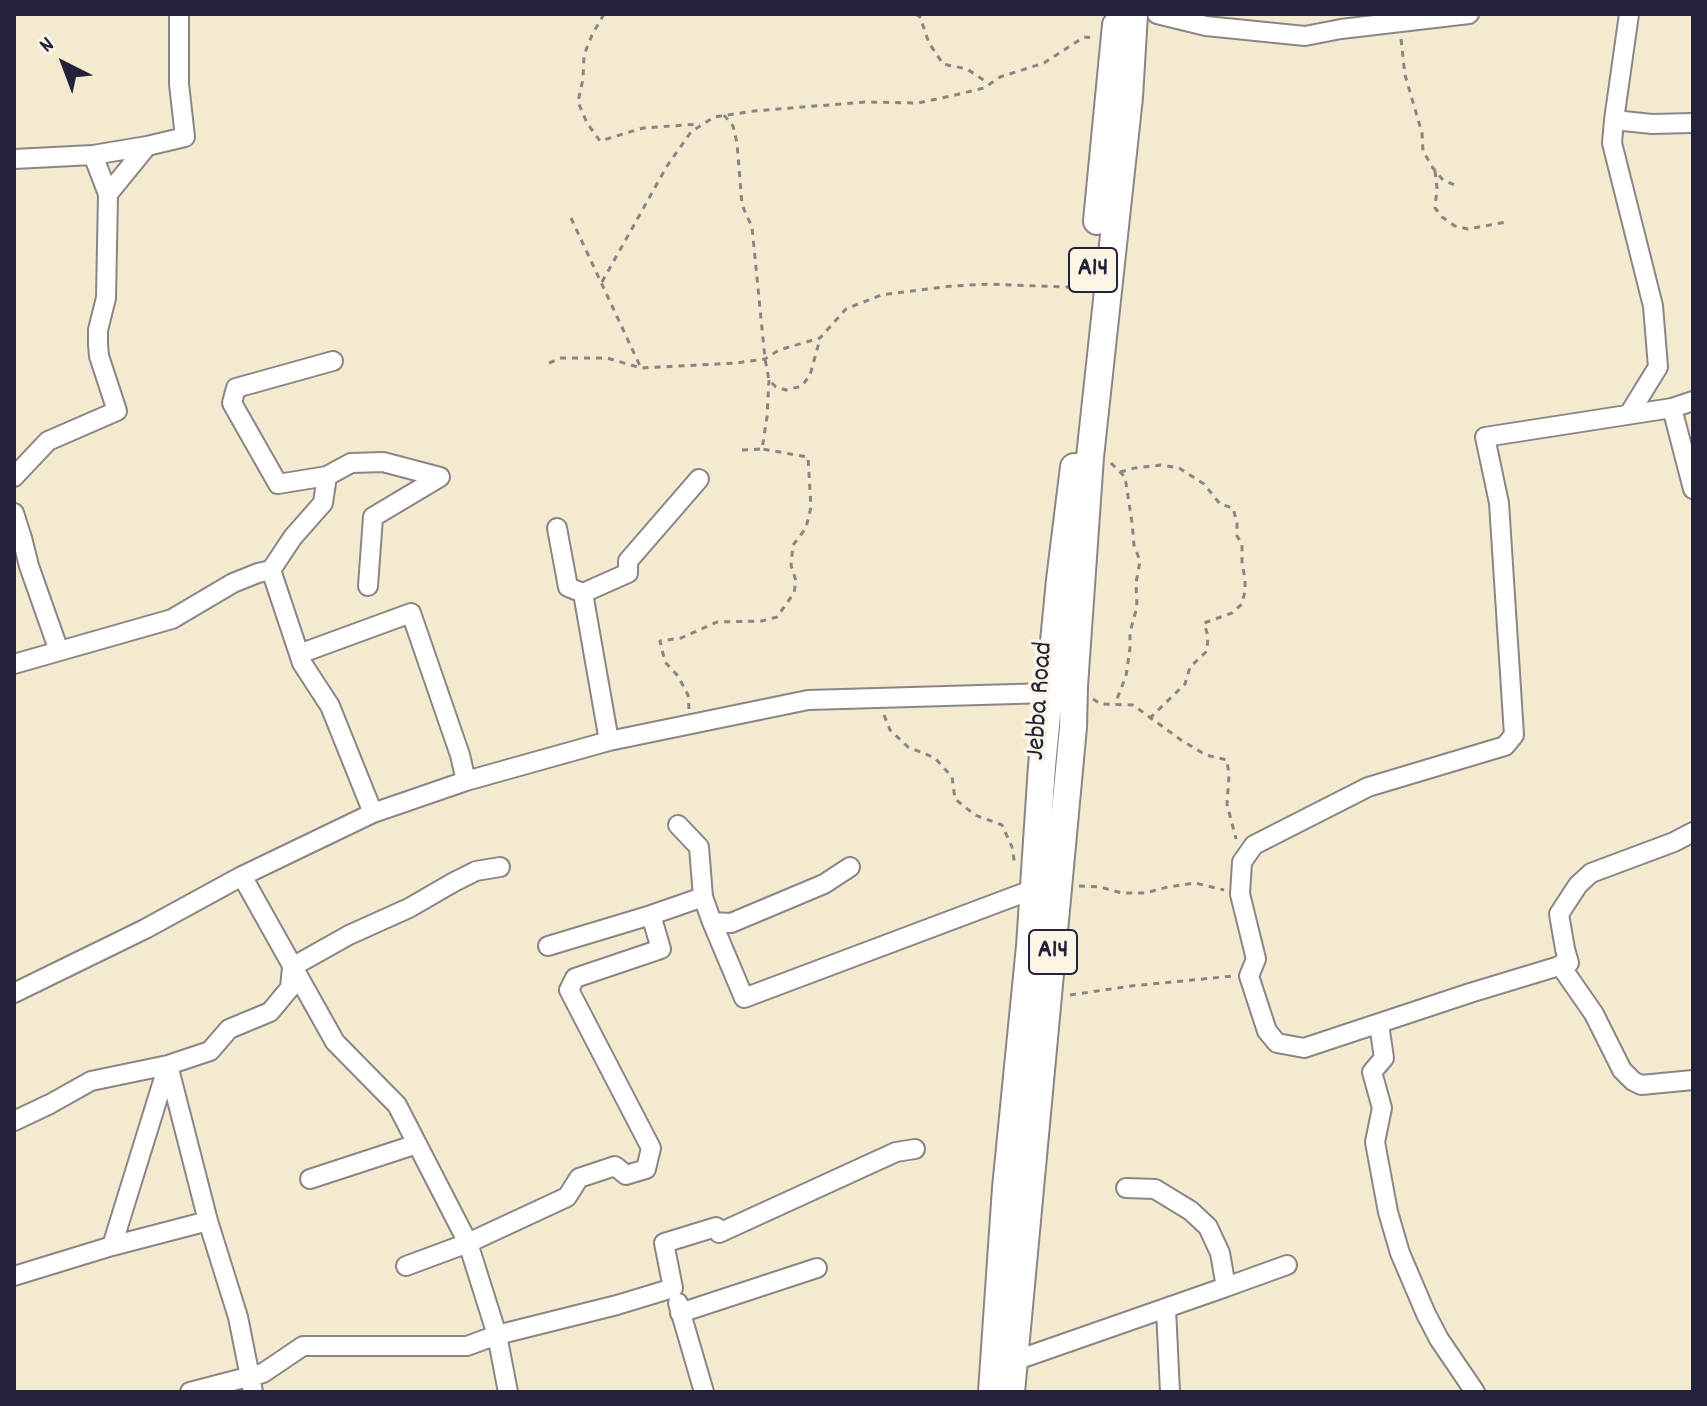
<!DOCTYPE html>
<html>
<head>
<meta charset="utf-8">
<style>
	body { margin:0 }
	#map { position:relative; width:1707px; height:1406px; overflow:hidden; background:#f4ead0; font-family:Dekko,sans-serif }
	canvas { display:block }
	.frame { position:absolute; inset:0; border:16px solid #22223b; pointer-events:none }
	.north { position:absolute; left:24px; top:24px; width:80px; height:80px; -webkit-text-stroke:6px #fcf5e5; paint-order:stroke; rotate:318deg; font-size:22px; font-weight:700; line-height:32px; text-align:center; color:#22223b }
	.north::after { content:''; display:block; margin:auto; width:28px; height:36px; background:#22223b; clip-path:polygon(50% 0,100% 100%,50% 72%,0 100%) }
</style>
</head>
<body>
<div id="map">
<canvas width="1707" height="1406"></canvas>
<div class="frame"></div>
<div class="north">N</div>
</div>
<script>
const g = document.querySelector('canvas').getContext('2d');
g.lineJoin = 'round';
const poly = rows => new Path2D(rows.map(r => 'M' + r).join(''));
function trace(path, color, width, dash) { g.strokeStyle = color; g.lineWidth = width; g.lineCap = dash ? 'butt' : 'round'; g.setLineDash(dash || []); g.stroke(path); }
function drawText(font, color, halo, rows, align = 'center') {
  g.font = font + ' Dekko,sans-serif'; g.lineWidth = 7; g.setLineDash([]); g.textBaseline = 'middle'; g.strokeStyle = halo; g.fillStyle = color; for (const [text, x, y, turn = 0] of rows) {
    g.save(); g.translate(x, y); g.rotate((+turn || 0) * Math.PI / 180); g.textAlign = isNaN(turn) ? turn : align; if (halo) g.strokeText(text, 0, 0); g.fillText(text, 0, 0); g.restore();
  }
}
const minor = poly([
	[1157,14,1206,26,1305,36,1341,29,1469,14],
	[1614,120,1629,14],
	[14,159,93,155,147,146,185,137,179,84,179,14],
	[108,194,147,146],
	[1693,401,1672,408,1485,437,1499,503,1514,735,1505,746,1368,787,1254,845,1242,862,1240,894,1256,959,1249,976,1267,1031,1277,1043,1304,1048,1470,993,1569,963,1565,949,1559,914,1578,885,1591,873,1674,842,1693,832],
	[1672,408,1693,489],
	[1629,414,1658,367,1653,306,1612,143,1614,120,1652,124,1693,123],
	[327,476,278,484,232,403,236,388,333,361],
	[14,477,48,441,117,411,99,356,98,344,98,330,106,298,108,194,93,155],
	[14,513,22,538,29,566,59,651],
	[557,528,568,587,583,593,609,741],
	[271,570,293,537,323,503,327,476,351,463,383,462,440,477,373,517,368,586],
	[583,593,628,573,628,561,699,479],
	[299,654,411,613,460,755,466,781],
	[14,664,172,619,233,583,258,573,271,570,302,663,330,706,373,813],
	[242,876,335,1042,397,1105,468,1243,406,1266],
	[703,897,712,922,731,923,824,884,850,867],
	[651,915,703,897,699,847,678,825],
	[712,922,744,998,1034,889],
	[1560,965,1594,1014,1622,1070,1633,1081,1641,1085,1693,1080],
	[14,993,145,929,242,876,373,813,466,781,609,741,808,700,1049,693],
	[1379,1024,1384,1058,1372,1072,1382,1108,1375,1142,1388,1212,1400,1253,1426,1314,1439,1339,1475,1392],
	[168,1065,208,1221,238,1317,253,1392],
	[14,1121,50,1104,91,1081,168,1065,210,1051,229,1029,270,1012,290,988,292,967,349,935,409,908,454,882,476,871,500,867],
	[310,1179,417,1144],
	[112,1246,168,1065],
	[14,1276,112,1246,208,1221],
	[1226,1287,1287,1265],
	[678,1303,704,1392],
	[1166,1309,1170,1392],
	[680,1313,817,1268],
	[1014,1361,1226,1287,1220,1253,1208,1227,1191,1211,1155,1189,1126,1188],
	[190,1392,263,1373,303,1346,467,1346,497,1335,617,1305,673,1288,664,1243,716,1227,719,1233,896,1152,915,1149],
	[508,1392,497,1335,468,1243,567,1197,579,1178,615,1166,626,1175,646,1169,651,1148,569,990,575,978,661,949,651,915,548,946]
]);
const highway = poly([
	[1097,221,1116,25],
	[992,1392,1006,1188,1030,946,1042,766,1060,580,1074,467],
	[1011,1392,1073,727,1074,686,1090,457,1129,97,1134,14]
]);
trace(minor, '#8b8686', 22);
trace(highway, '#8b8686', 30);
trace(poly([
	[604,14,592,35,584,55,583,79,578,102,587,123,600,141,643,128,700,124],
	[916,14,920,17,929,43,943,64,967,69,988,83],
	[1401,39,1405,75,1422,133,1423,151,1433,168,1443,180,1457,186],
	[724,115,733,126,737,143,742,205,752,227,765,359,769,380,776,387,786,390,802,386,810,375,820,339],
	[1435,171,1437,188,1435,208,1442,217,1455,226,1468,229,1506,222],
	[571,218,641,368],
	[602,282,667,166,691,132,714,117,754,111,865,102,918,103,951,96,984,88,1000,77,1044,63,1084,37,1096,38],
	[549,363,561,358,607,358,641,368,736,363,765,359,779,350,820,338,846,309,881,295,952,286,990,284,1087,288],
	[742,450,762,449,767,417,769,380],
	[1111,463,1125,477,1132,522,1134,545,1140,561,1136,583,1137,607,1130,632,1130,648,1126,676,1115,704],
	[1120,472,1135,468,1161,465,1179,468,1204,484,1220,504,1233,508,1237,523,1237,536,1242,544,1242,564,1245,578,1245,591,1242,604,1232,613,1204,623,1208,636,1207,651,1190,667,1185,684,1150,718],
	[1093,699,1101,704,1133,705,1181,740,1206,755,1227,760,1229,776,1227,804,1236,839],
	[689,709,688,695,678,676,665,662,660,641,681,638,717,622,762,621,777,617,794,593,796,581,791,565,793,545,806,528,811,507,808,457,762,449],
	[884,715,890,730,908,747,935,758,952,777,955,799,975,815,1002,825,1012,847,1015,866],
	[1079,886,1100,887,1122,893,1145,893,1168,887,1195,883,1224,890],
	[1070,995,1131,986,1233,976]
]), '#8b8686', 3, [6, 6]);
trace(minor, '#fff', 18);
trace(highway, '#fff', 26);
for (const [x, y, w] of [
	[1093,270,48],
	[1053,952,48]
]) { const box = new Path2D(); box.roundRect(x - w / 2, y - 22, w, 44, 6); g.fillStyle = '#fcf5e5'; g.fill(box); trace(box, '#22223b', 2); }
drawText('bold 26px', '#22223b', null, [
	["A14",1093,270],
	["A14",1053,952]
]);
drawText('28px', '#22223b', '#fcf5e5', [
	["Jebba Road",1042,701,-86]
]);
</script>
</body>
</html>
